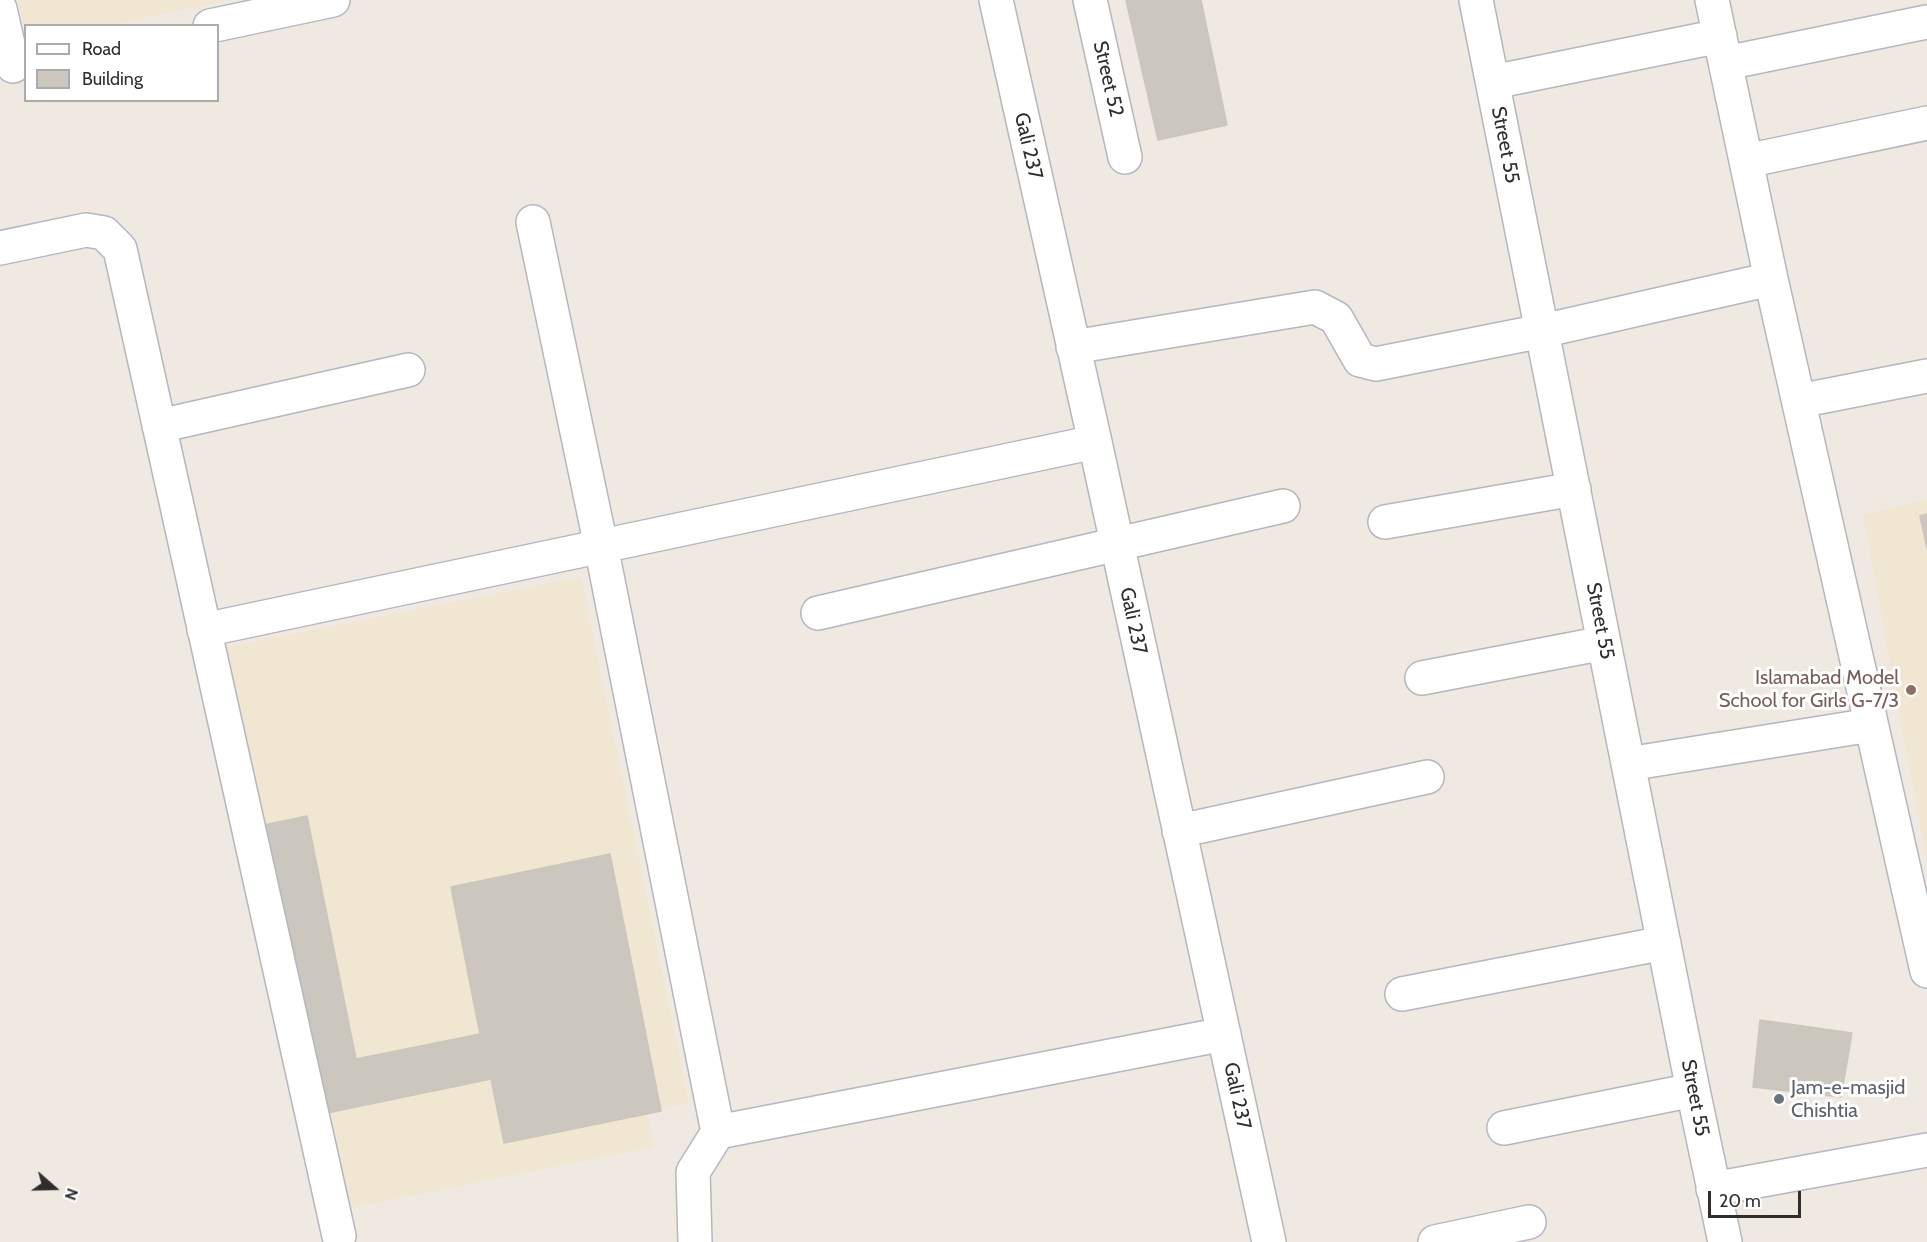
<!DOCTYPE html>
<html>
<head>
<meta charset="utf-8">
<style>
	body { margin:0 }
	#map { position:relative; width:1927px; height:1242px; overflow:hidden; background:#efe9e1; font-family:Cabin,sans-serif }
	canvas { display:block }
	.legend { position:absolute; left:24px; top:24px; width:195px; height:78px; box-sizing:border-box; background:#fff; border:2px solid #ababab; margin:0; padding:8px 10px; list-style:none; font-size:18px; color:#2e2e2e }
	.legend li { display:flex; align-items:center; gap:12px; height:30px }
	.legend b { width:30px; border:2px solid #ababab }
	.north { position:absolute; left:24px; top:1158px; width:60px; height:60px; -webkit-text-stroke:4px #fff; paint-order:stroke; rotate:110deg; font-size:16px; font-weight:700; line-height:24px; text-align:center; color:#2e2e2e }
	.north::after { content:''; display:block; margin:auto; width:21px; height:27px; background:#2e2e2e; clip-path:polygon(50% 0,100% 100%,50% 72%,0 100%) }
	.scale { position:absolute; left:1708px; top:1191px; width:93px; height:27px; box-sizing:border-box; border:3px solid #2e2e2e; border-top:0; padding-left:8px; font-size:18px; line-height:21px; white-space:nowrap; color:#2e2e2e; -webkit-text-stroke:4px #fff; paint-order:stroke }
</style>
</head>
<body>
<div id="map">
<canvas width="1927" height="1242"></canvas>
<ul class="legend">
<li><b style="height:8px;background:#fff"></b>Road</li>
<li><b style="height:16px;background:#cbc7bf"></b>Building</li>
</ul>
<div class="north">N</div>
<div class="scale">20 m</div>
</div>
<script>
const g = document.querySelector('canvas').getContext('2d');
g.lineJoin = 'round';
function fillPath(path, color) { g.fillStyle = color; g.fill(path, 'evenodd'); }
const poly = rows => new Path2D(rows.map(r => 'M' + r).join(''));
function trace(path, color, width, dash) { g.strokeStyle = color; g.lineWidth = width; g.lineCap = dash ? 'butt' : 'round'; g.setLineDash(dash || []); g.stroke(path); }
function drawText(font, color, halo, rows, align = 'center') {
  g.font = font + ' Cabin,sans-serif'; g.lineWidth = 6; g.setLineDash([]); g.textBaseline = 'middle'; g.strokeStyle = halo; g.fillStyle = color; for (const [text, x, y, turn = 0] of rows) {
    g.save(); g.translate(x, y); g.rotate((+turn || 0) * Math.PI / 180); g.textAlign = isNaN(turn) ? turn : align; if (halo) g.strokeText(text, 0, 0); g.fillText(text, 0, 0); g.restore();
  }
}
fillPath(poly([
	[18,0,231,0,109,25,26,26,25,33],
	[1927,499,1927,864,1863,515],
	[581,577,689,1102,648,1114,654,1147,340,1210,218,649]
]), '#f0e6d1');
const building = poly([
	[1126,0,1201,0,1227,125,1158,140,1126,0],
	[1927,514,1927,548,1920,516,1927,514],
	[307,816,356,1059,480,1034,451,887,610,854,661,1111,504,1143,491,1079,322,1114,264,825,307,816],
	[1760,1020,1852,1033,1841,1097,1753,1087,1760,1020]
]);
fillPath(building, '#cbc7bf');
trace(building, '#cbc5ba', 1.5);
const street = poly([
	[996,0,1095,442,1269,1242],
	[1090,0,1125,157],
	[1476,0,1693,1090,1725,1242],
	[1712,0,1771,279,1927,971],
	[0,9,13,66],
	[210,26,333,0],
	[1726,63,1927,22],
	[1493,82,1720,36],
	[1746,161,1927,123],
	[533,222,601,546,718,1132,693,1172,695,1242],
	[0,248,86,230,104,233,120,249,339,1236],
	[1073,347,1315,307,1336,318,1360,360,1376,364,1542,331,1771,279],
	[1799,401,1927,376],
	[159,426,408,370],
	[1385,522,1574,489],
	[818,613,1283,506],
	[204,630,1095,442],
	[1422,678,1604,643],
	[1628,764,1871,725],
	[1179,831,1427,777],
	[1402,994,1664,943],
	[1504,1128,1693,1090],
	[718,1132,1224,1034],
	[1713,1189,1927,1150],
	[1435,1242,1529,1222]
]);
trace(street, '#b4b7c1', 36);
trace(street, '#fff', 33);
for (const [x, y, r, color] of [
	[1911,690,6,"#8d6e63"],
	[1779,1099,6,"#6b7280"]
]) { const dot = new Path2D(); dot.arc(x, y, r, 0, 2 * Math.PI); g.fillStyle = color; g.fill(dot); trace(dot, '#fff', 2); }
drawText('20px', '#2e2e2e', '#fff', [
	["Street 52",1108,79,77],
	["Street 55",1505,145,79],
	["Gali 237",1028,146,77],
	["Gali 237",1133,621,78],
	["Street 55",1600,621,79],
	["Gali 237",1237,1096,78],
	["Street 55",1695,1098,79]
]);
drawText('20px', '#785e54', '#fff', [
	["Islamabad Model",1899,678],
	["School for Girls G-7/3",1899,701]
], 'right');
drawText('20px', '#5b616d', '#fff', [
	["Jam-e-masjid",1791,1088],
	["Chishtia",1791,1111]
], 'left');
</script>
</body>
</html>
